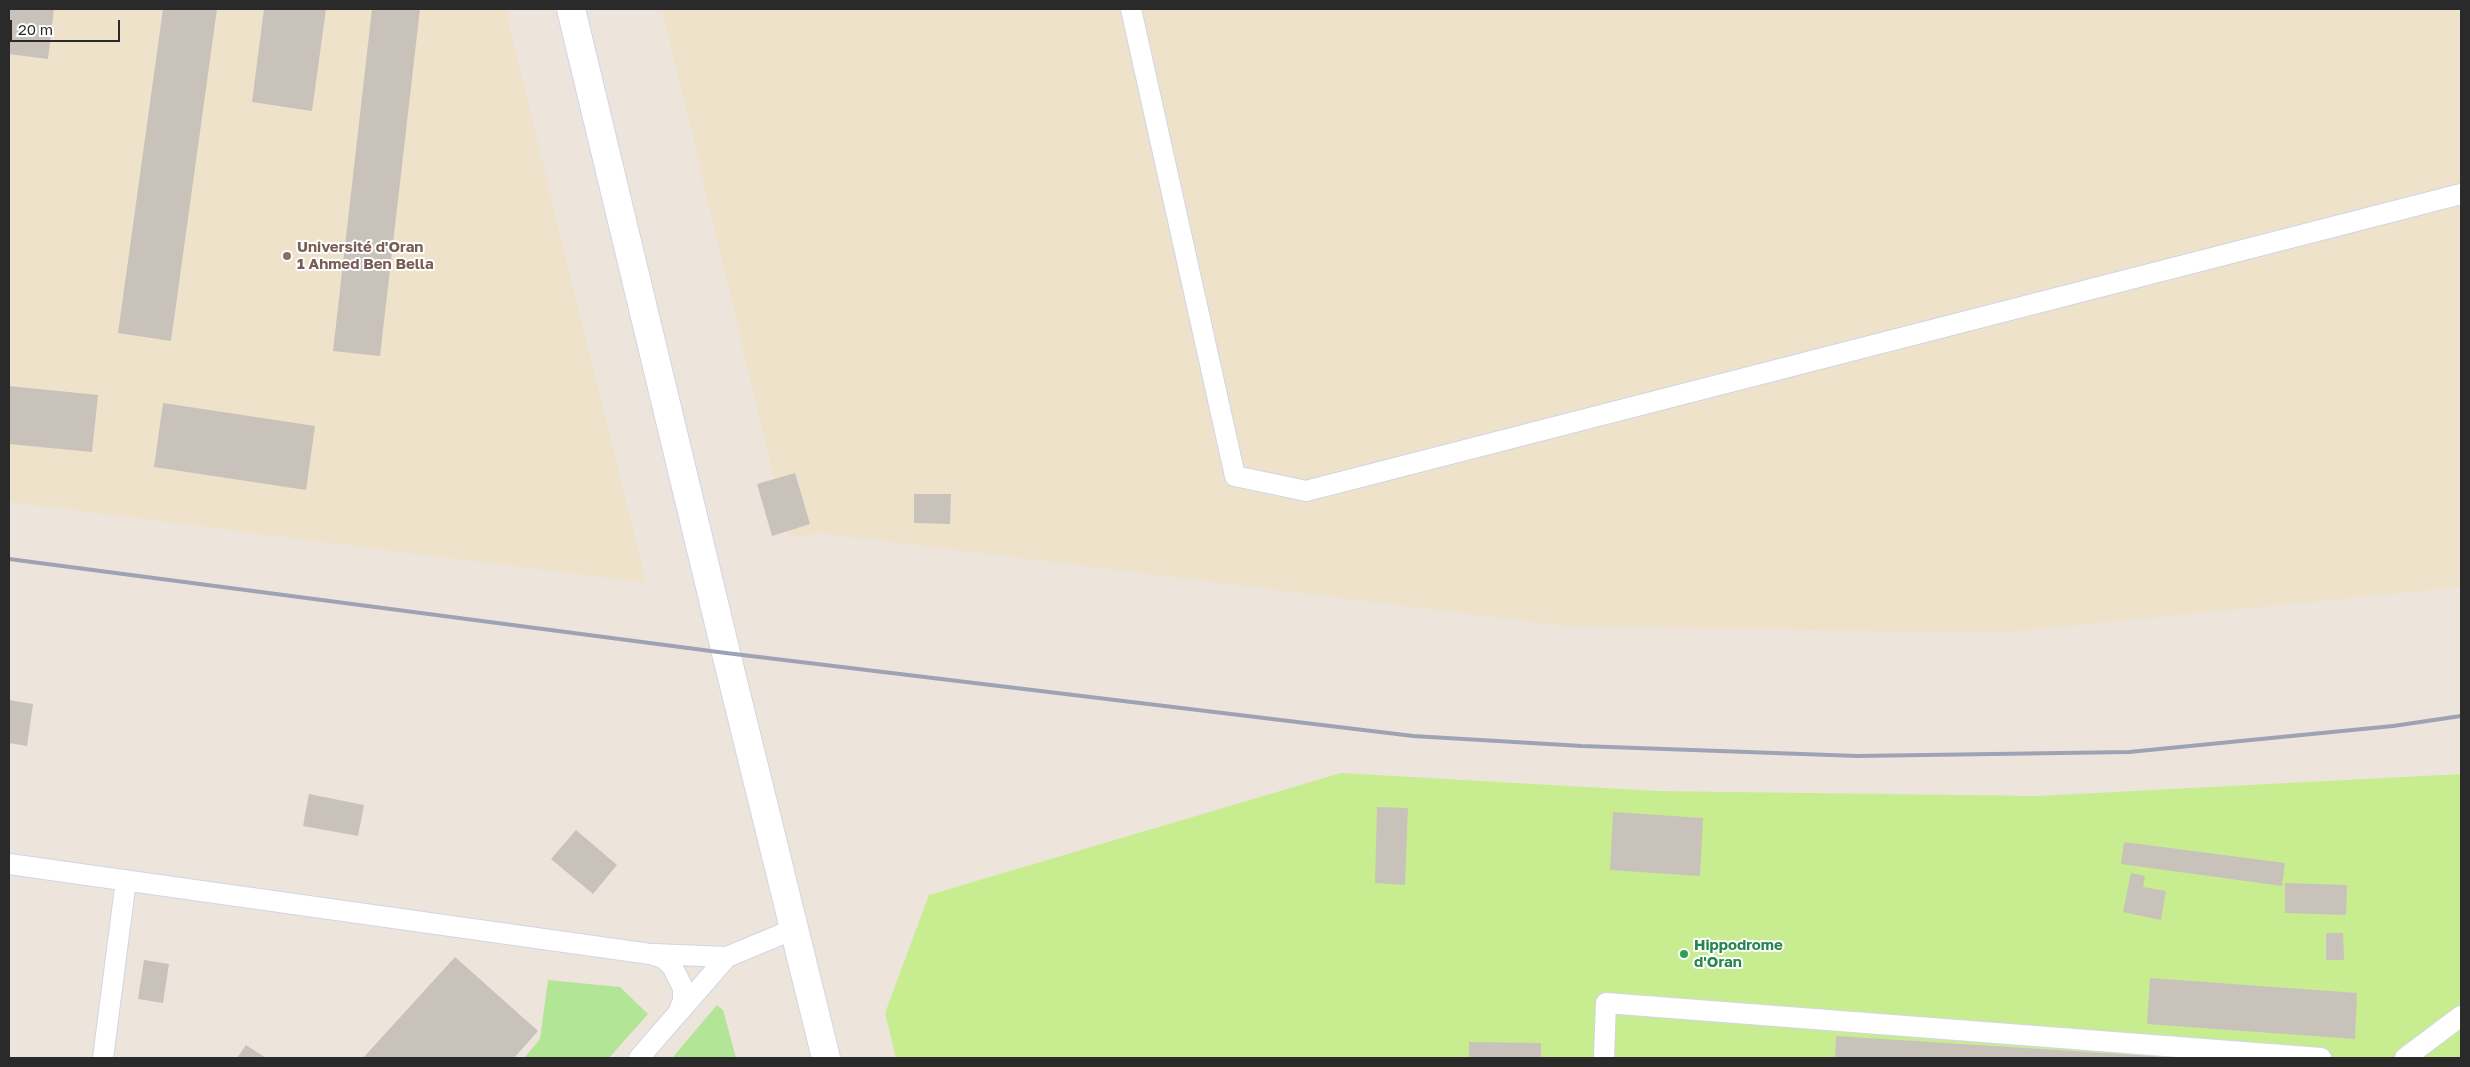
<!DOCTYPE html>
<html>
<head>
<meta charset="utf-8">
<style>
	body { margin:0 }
	#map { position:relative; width:2470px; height:1067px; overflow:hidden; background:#ede5dc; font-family:"Golos Text",sans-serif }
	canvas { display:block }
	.frame { position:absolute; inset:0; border:10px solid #2a2a2a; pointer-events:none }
	.scale { position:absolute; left:10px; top:20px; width:110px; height:22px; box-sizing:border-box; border:2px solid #2a2a2a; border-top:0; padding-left:6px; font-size:15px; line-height:18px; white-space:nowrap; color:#2a2a2a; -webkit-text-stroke:4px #fff; paint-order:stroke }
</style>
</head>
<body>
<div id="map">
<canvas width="2470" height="1067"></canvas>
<div class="frame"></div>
<div class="scale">20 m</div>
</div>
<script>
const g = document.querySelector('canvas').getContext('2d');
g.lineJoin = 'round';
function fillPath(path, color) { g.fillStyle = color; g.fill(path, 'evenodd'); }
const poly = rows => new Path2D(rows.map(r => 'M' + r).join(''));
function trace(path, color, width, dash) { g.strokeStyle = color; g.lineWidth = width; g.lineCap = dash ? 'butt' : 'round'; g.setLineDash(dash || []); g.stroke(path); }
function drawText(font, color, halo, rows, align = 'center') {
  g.font = font + ' "Golos Text",sans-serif'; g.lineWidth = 4; g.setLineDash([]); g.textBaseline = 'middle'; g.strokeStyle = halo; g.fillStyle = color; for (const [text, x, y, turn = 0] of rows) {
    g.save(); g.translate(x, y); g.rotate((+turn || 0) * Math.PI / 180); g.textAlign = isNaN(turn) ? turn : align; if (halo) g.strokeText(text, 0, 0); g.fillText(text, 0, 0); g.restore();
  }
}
fillPath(poly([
	[9,9,505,9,646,583,9,502],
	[662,9,2461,9,2461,587,1998,633,1564,626,819,533,788,537]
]), '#efe2ca');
fillPath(poly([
	[548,980,620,987,648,1014,609,1058,524,1058,540,1039],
	[717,1005,723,1010,736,1058,672,1058]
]), '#b3e596');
fillPath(poly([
	[1341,773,1657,791,2037,796,2461,774,2461,1058,896,1058,885,1013,929,895]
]), '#c8ed91');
fillPath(poly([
	[9,9,54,9,48,59,9,54],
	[163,9,217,9,171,341,118,333],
	[264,9,326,9,312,111,252,102],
	[372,9,420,9,380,356,333,351],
	[9,386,98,395,92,452,9,444],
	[163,403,315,426,306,490,154,467],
	[795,473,810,524,772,536,757,484],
	[914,494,951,494,950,524,914,523],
	[9,700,33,704,27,746,9,743],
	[309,794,364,805,358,836,303,826],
	[1377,807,1408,808,1405,885,1375,883],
	[1613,812,1703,818,1700,876,1610,870],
	[576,830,617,865,593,894,551,859],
	[2124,842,2285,863,2282,886,2121,864],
	[2131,873,2145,876,2143,887,2166,891,2161,920,2123,912],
	[2285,883,2347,885,2346,915,2285,913],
	[2326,933,2343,933,2344,960,2326,960],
	[455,957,538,1031,514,1058,363,1058],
	[144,960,169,964,163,1003,138,999],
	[2150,978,2357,993,2355,1039,2147,1024],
	[1836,1036,2166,1057,2166,1058,1835,1058],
	[1469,1042,1541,1043,1541,1058,1469,1058],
	[246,1045,266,1058,237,1058]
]), '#c8c2bb');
const service = poly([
	[1131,9,1235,476,1306,491,2461,194],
	[9,864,650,954,663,958,672,966,683,988,683,1001,678,1013,639,1058],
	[654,954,727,957,679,1012],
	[727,957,794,929],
	[103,1058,126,880],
	[1604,1058,1606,1003,2321,1058],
	[2405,1058,2461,1016]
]);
const secondary = poly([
	[571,9,726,653,826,1058]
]);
trace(service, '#d1d5e4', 22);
trace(secondary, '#d1d5e4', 30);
trace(service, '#fff', 20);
trace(secondary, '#fff', 28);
trace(poly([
	[9,559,726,653,1413,736,1582,746,1857,756,2129,752,2393,726,2461,716]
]), '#9ea2b5', 4);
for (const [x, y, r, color] of [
	[287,256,5,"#8d6e63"],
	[1684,954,5,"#2e9e5b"]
]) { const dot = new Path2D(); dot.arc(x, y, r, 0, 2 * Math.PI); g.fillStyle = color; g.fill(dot); trace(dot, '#fff', 2); }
drawText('bold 15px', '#785e54', '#fff', [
	["Université d'Oran",297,247],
	["1 Ahmed Ben Bella",297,264]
], 'left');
drawText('bold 15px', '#27864d', '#fff', [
	["Hippodrome",1694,945],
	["d'Oran",1694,962]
], 'left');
</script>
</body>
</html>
